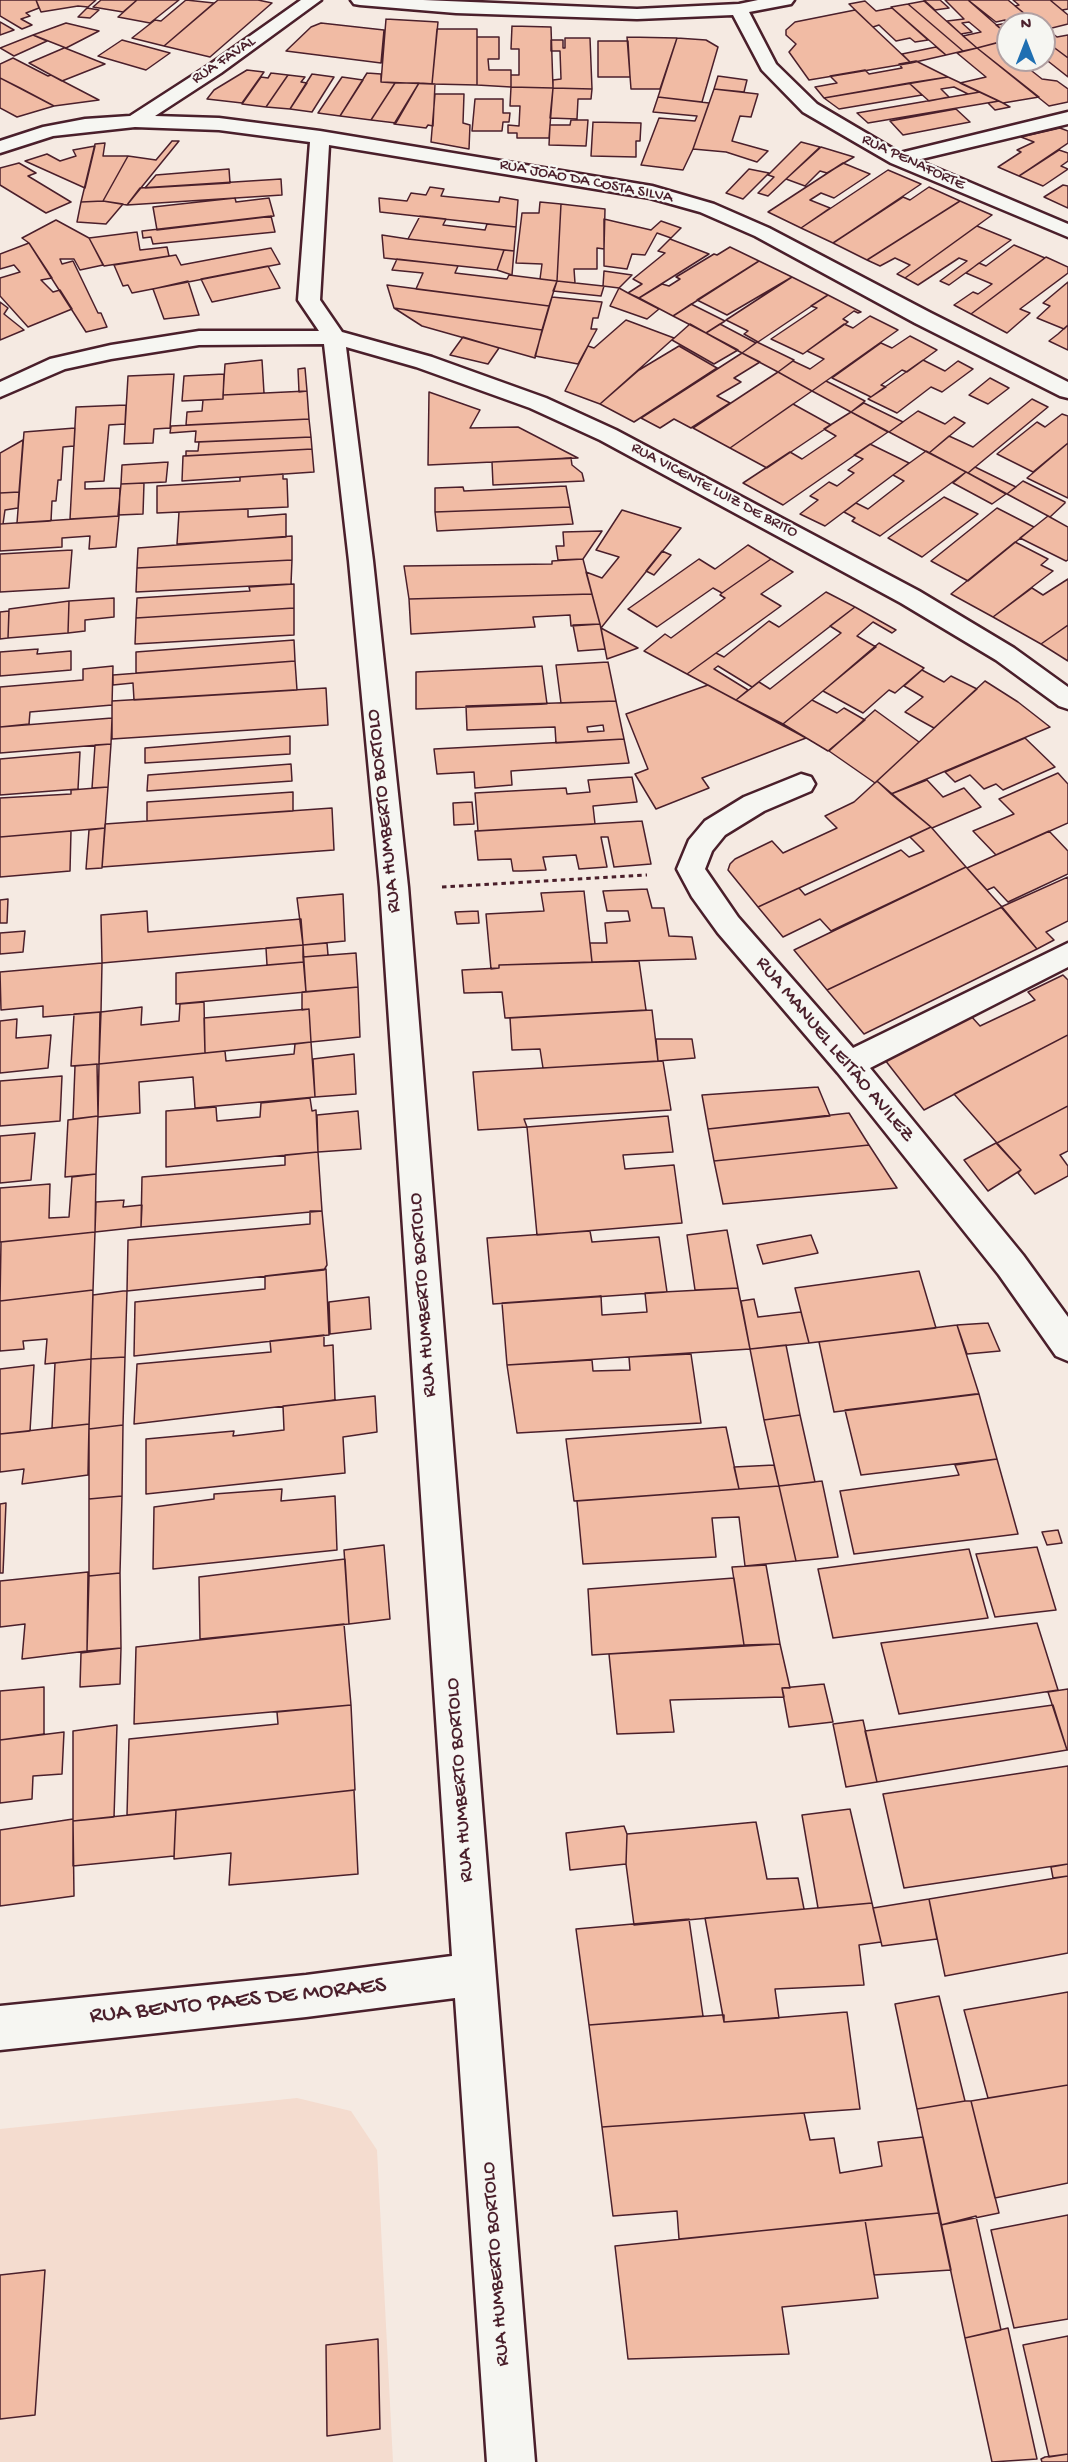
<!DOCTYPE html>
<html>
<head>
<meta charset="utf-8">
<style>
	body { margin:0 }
	#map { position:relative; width:1068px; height:2462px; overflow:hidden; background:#f5eae2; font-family:"Gochi Hand",sans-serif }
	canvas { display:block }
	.north { position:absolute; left:996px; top:12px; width:60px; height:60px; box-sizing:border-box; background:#f6f6f2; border:2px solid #b1a0a2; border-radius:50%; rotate:0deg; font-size:16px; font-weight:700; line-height:24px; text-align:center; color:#4a1f2b }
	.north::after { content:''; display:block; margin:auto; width:21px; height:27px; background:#1f6fb2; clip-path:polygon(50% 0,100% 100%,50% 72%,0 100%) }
</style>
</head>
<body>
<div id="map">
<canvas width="1068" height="2462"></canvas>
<div class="north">N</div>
</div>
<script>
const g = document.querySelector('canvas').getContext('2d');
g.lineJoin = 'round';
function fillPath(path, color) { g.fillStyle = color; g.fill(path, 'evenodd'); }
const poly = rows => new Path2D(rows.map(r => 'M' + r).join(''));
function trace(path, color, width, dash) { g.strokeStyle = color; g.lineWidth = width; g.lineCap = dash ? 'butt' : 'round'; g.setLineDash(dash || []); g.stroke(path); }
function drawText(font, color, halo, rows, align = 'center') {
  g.font = font + ' "Gochi Hand",sans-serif'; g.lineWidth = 4.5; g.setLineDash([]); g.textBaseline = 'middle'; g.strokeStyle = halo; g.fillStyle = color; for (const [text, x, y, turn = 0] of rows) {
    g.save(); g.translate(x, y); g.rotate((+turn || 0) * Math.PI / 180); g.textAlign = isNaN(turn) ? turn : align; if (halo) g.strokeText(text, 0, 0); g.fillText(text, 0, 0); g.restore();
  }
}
fillPath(poly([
	[297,2098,351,2111,377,2150,393,2462,0,2462,0,2129]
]), '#f4dccf');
const building = poly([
	[0,0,36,0,39,8,26,13,30,16,21,19,32,25,22,29,0,16,0,0],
	[36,0,96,0,88,7,78,6,41,12,36,0],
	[101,0,137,0,123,12,93,7,101,0],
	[137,0,179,0,150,23,118,17,137,0],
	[186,0,214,3,164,46,132,38,155,20,161,21,186,0],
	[218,0,258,0,272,3,210,57,164,46,218,0],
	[924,0,940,0,949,8,935,10,924,0],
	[945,0,968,0,1008,35,1008,40,977,48,963,36,981,32,969,22,962,23,972,32,961,34,947,21,964,19,945,0],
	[968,0,1008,0,1037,24,1008,24,1008,35,996,25,1008,23,1005,20,996,22,968,0],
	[1013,0,1050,0,1068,15,1068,24,1044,30,1044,24,1037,24,1015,6,1019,5,1013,0],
	[1050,0,1068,0,1068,9,1062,10,1050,0],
	[865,1,876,11,892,8,928,40,915,42,910,38,896,41,879,25,873,27,849,4,865,1],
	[924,1,961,34,977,48,963,51,908,4,924,1],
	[908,4,963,51,946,55,891,7,908,4],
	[87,8,99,10,90,18,78,17,87,8],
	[855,10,911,63,809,80,789,52,796,44,786,35,786,30,795,22,855,10],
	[386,19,438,22,432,84,381,82,386,19],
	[0,22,14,30,0,35,0,22],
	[66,23,99,31,66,48,33,35,66,23],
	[321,23,384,30,381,63,286,51,311,27,321,23],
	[512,26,551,27,553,88,511,87,511,75,519,75,519,49,511,49,512,26],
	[437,29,477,29,477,85,432,84,437,29],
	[1047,29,1057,37,1068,35,1068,58,1044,40,1044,30,1047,29],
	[33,35,47,41,14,56,0,48,33,35],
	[477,37,499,37,499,59,488,59,489,70,511,70,511,87,477,85,477,37],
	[627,37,677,38,660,89,631,89,627,37],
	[565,38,590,38,592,89,553,88,553,80,561,79,560,51,551,51,551,40,563,40,563,48,565,48,565,38],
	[677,38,706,40,718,47,702,102,658,97,677,38],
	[122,40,170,53,146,70,98,56,122,40],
	[1007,40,1008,60,1018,60,1042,79,1057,81,1068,89,1068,102,1049,106,977,48,1007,40],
	[1044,40,1068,58,1068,77,1044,58,1044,40],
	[598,41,628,41,630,77,598,77,598,41],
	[936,47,946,55,911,63,902,54,936,47],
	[64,48,65,48,105,64,62,81,29,63,64,48],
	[977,48,1039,97,1003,103,960,83,986,77,957,53,977,48],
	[13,58,48,76,51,75,99,100,54,106,0,78,0,64,13,58],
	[916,61,948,77,824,98,815,87,837,83,830,76,865,70,869,74,902,68,899,64,916,61],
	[247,70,264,72,242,103,207,99,214,90,247,70],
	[271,73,288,75,266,107,242,104,261,77,268,78,271,73],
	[367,73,381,74,381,82,395,83,371,120,340,116,367,73],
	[312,74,334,77,312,112,290,109,312,74],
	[288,75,305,77,301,82,307,83,290,109,266,107,288,75],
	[718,76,747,80,744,92,714,89,718,76],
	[342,77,363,80,340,116,318,113,342,77],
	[948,77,980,92,968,94,954,87,941,89,949,97,929,101,909,83,948,77],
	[0,78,20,88,54,106,17,117,0,108,0,78],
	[395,83,419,83,396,123,371,120,395,83],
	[419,83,435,84,433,126,428,125,426,128,394,124,419,83],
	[909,83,922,95,839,109,824,98,909,83],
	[511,87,553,88,549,138,517,138,517,133,508,133,508,125,519,126,520,106,510,106,511,87],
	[553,88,592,89,591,99,578,99,577,119,550,118,553,88],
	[714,89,758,94,751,117,740,116,732,141,768,151,757,162,726,152,693,149,714,89],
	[980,92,999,101,868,123,857,113,980,92],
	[435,94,464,94,463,123,470,125,469,149,431,142,435,94],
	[658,97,709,103,693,149,683,170,641,165,659,118,695,121,697,116,653,112,658,97],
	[475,99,503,99,503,113,510,113,509,122,503,122,502,131,472,131,475,99],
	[999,101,1003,103,1010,107,995,110,988,103,999,101],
	[956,109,970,122,903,135,890,121,956,109],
	[571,120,588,120,586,146,549,145,550,125,570,125,571,120],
	[593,122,641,123,640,141,636,141,636,157,591,156,593,122],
	[1060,128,1068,131,1068,143,1019,176,998,167,1021,152,1017,150,1034,142,1021,137,1060,128],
	[172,141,179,141,127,205,103,201,128,156,156,160,172,141],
	[801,142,820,147,768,196,758,193,774,177,768,175,801,142],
	[105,143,103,156,128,156,103,201,81,202,95,144,105,143],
	[95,146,85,188,25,161,47,154,60,161,76,156,73,150,95,146],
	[821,147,854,157,827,173,820,171,805,186,786,179,821,147],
	[1059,150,1068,153,1068,161,1061,166,1068,169,1043,186,1019,176,1059,150],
	[19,163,36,173,28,176,71,202,46,213,0,185,0,168,19,163],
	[843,163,870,174,834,198,821,193,810,200,830,208,801,228,768,212,843,163],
	[229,169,230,183,145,188,156,175,229,169],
	[749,169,769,173,743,199,726,193,749,169],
	[888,170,921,184,833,243,801,228,888,170],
	[281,179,282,195,127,205,140,188,281,179],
	[1063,185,1068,186,1068,208,1044,197,1063,185],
	[430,187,444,189,441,196,499,202,500,197,518,200,516,227,380,212,379,198,407,201,411,193,426,195,430,187],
	[929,187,960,201,867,260,833,243,903,197,910,200,929,187],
	[235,198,236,202,269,198,274,216,157,230,153,207,235,198],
	[103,201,123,204,106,224,77,222,81,202,103,201],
	[960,201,992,215,905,278,897,274,910,265,895,258,880,266,867,260,960,201],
	[540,202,561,204,557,281,540,279,542,264,516,263,522,213,539,213,540,202],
	[561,204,605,209,604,249,597,248,597,269,574,269,575,283,557,281,561,204],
	[271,216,275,232,153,244,151,237,143,238,142,231,271,216],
	[420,216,446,219,443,225,485,230,487,224,516,227,514,251,408,239,420,216],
	[604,219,651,230,661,221,681,228,671,238,657,233,645,255,632,254,627,269,604,266,604,219],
	[56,220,89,238,103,265,80,270,74,259,60,259,62,264,73,261,98,313,101,313,107,327,86,332,29,243,22,238,56,220],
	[977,226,1011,240,949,285,940,281,967,261,959,258,918,285,905,278,977,226],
	[137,232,140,250,167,247,169,256,104,266,89,238,137,232],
	[382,235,408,239,504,250,497,270,384,258,382,235],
	[670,239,709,254,639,298,628,293,642,284,633,279,665,253,658,251,670,239],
	[29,243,52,278,41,280,53,292,60,290,72,309,28,327,0,296,0,278,20,272,14,265,0,269,0,254,29,243],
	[1014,245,1045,258,971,314,954,305,973,292,978,294,992,284,966,273,979,263,986,266,1014,245],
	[730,247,759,261,673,316,639,298,662,284,669,286,680,279,676,277,714,254,717,255,730,247],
	[271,248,280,264,132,293,128,285,123,286,114,265,176,255,181,265,271,248],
	[504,250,514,251,512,275,497,270,504,250],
	[1046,257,1068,267,1068,273,1020,309,1030,313,1007,333,971,314,1046,257],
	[397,259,458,266,455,273,507,279,509,275,557,281,549,306,416,289,423,273,392,270,397,259],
	[759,261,792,277,727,315,697,300,759,261],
	[268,266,280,288,212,302,201,279,268,266],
	[604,271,632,275,619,288,603,286,604,271],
	[792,277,828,295,758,342,744,334,748,331,726,320,792,277],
	[188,281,199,315,164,319,153,289,188,281],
	[557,281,603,286,604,286,601,296,553,291,557,281],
	[1068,282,1068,325,1064,329,1037,318,1050,306,1043,303,1068,282],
	[387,285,549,306,542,330,394,308,387,285],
	[619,288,628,293,659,309,647,319,610,306,619,288],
	[828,295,861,312,858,313,854,311,843,319,848,322,803,354,771,339,817,308,811,306,828,295],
	[552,297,602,302,598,318,593,318,591,329,597,329,578,364,535,356,552,297],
	[0,302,8,308,4,314,24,330,0,340,0,302],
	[691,304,725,321,706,333,673,316,691,304],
	[394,308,426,313,542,330,535,358,422,326,394,308],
	[870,316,898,330,812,391,778,372,793,361,810,369,824,359,807,351,844,324,853,328,870,316],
	[626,320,674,338,600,404,565,391,588,346,594,348,626,320],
	[690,324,706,333,738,350,714,364,672,340,690,324],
	[720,324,756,343,742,353,706,333,720,324],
	[1068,325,1068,350,1049,341,1058,334,1068,325],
	[910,336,937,350,907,372,902,370,881,385,886,387,871,397,832,378,881,343,892,348,910,336],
	[463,337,499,348,488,364,450,355,463,337],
	[757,342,794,360,778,372,742,353,757,342],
	[679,346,717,368,634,422,600,404,639,370,679,346],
	[742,353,760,362,734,378,741,382,717,396,730,403,691,428,674,419,660,428,641,418,742,353],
	[262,360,264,393,223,395,225,364,262,360],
	[923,360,945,371,958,361,973,369,942,392,931,387,897,413,868,399,923,360],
	[305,368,307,391,299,392,298,369,305,368],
	[778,372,812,391,730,448,693,428,778,372],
	[174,374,170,428,154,429,153,443,124,444,128,376,174,374],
	[224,374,223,399,182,401,184,376,224,374],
	[990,378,1009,388,988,404,969,395,990,378],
	[826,381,865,401,851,412,812,391,826,381],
	[307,391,309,419,186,425,187,412,202,411,203,400,223,399,223,395,307,391],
	[429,392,480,410,470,428,518,427,578,458,428,465,429,392],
	[1032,399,1048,407,968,473,929,453,949,436,973,447,1032,399],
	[864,403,903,422,889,432,851,412,864,403],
	[793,404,831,425,767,468,730,448,793,404],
	[126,405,125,424,109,425,104,481,85,482,85,489,120,488,119,516,70,519,76,407,126,405],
	[918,411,945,424,954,417,965,423,929,453,889,432,918,411],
	[851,412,888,432,783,505,743,483,790,452,802,459,836,436,824,429,851,412],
	[1062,414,1068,416,1068,443,1033,472,997,454,1037,422,1045,427,1062,414],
	[309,419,311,437,195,442,196,431,170,433,171,426,309,419],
	[75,428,74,446,63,447,61,480,58,480,56,501,52,501,51,521,17,523,24,432,75,428],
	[311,437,312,449,186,456,186,451,198,451,199,442,311,437],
	[23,440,19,492,0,493,0,453,23,440],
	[1068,443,1068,498,1027,478,1068,443],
	[870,444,909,463,825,526,800,514,818,500,810,496,829,482,837,486,854,473,848,470,863,459,854,455,870,444],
	[312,449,314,472,182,481,183,456,312,449],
	[926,451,966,472,880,536,852,521,855,518,844,512,856,503,868,509,904,481,893,475,926,451],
	[571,458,572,465,582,473,584,481,493,485,492,462,571,458],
	[168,462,166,482,121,484,122,465,168,462],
	[975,467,1016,487,1007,494,968,473,975,467],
	[966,472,968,473,1006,494,992,504,953,483,966,472],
	[283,474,283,479,287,479,288,507,157,513,157,486,240,481,240,477,283,474],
	[1023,481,1065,502,1065,503,1050,517,1007,494,1023,481],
	[144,483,143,514,118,515,121,484,144,483],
	[566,486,570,507,435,512,435,488,463,487,464,491,566,486],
	[19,492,18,508,5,510,3,524,0,524,0,493,19,492],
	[944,497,978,514,922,557,888,538,944,497],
	[570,507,573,524,437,531,435,512,570,507],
	[997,508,1034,527,968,581,931,561,997,508],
	[248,509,248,517,286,514,286,537,177,544,179,512,248,509],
	[622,510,681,528,601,628,586,572,602,578,619,557,596,550,622,510],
	[119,516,116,547,89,549,90,536,62,538,62,547,0,551,0,524,119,516],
	[1048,516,1068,527,1068,560,1066,561,1020,538,1048,516],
	[602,531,583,559,558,560,556,546,564,546,563,532,602,531],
	[292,536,292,560,137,568,138,548,292,536],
	[1015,542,1048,559,1041,565,1053,571,993,617,951,594,1015,542],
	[748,545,771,559,722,593,713,588,657,627,628,609,699,559,715,569,748,545],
	[72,550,69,588,0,592,0,554,72,550],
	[662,551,671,555,654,575,646,571,662,551],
	[583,559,592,594,409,599,404,566,552,564,552,561,583,559],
	[771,559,793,572,761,594,781,606,687,674,644,651,665,634,671,638,725,598,720,595,722,593,771,559],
	[292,560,291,584,136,592,137,568,292,560],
	[1068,579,1068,625,1041,644,993,617,1032,588,1043,595,1068,579],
	[294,584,294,608,136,618,137,598,250,591,249,587,294,584],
	[826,592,855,607,752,687,718,666,714,669,748,690,736,700,687,674,716,653,724,657,769,621,779,627,826,592],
	[592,594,600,624,571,626,570,615,533,617,535,627,411,634,409,599,592,594],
	[114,598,114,617,85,620,85,631,68,633,69,601,114,598],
	[69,601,68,633,8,638,9,609,69,601],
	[855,607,896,630,892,633,873,622,857,636,876,647,783,724,736,700,759,682,770,689,841,633,830,626,855,607],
	[294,608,294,635,135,644,136,618,294,608],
	[9,611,8,638,0,639,0,612,9,611],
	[600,624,605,649,578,651,573,625,600,624],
	[1068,625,1068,661,1041,644,1068,625],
	[601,628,638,648,607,659,601,628],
	[294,640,295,661,136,673,136,652,294,640],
	[879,643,924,668,895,693,889,690,863,713,823,691,879,643],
	[38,649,37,654,71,651,71,670,0,676,0,652,38,649],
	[295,661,297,690,134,700,133,683,113,685,113,675,295,661],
	[608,662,616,701,561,703,556,665,608,662],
	[113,666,112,705,30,712,29,724,0,727,0,687,83,680,83,669,113,666],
	[542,666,547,704,416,709,416,672,542,666],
	[922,670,944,682,951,676,977,689,934,728,905,712,923,697,904,686,922,670],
	[985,681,1018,702,1050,727,891,794,877,781,985,681],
	[708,685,806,738,702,778,709,788,656,809,635,774,648,769,626,714,708,685],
	[326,688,328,725,112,739,112,701,326,688],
	[812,700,837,713,844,708,865,720,828,751,783,724,812,700],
	[616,701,624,739,556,743,555,727,467,730,466,706,616,701],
	[603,725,604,731,588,732,587,727,603,725],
	[875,710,919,742,875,783,829,751,875,710],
	[112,718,111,744,0,753,0,727,112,718],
	[290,736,290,754,145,763,145,748,290,736],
	[1025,738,1055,767,1003,790,996,784,984,789,970,775,955,782,945,772,1025,738],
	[624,739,629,763,511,771,512,785,475,788,474,772,437,774,434,749,624,739],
	[111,744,108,787,92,788,95,745,111,744],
	[80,752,78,789,0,795,0,759,80,752],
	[291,764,292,781,147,791,148,775,291,764],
	[1058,773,1068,784,1068,823,996,855,973,831,1014,814,999,799,1058,773],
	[632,777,637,802,593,806,595,824,478,831,475,793,566,788,567,794,590,792,588,780,632,777],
	[927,780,943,797,964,788,981,807,932,828,891,794,927,780],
	[877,781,931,827,758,907,728,870,730,864,735,859,772,841,783,853,837,828,825,816,854,802,877,781],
	[108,787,105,828,0,837,0,798,71,794,71,790,108,787],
	[293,792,293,811,147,821,147,802,293,792],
	[472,802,474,824,454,825,453,803,472,802],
	[332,808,334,850,102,867,105,824,332,808],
	[642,821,651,864,614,867,608,837,601,837,607,867,579,869,576,855,543,857,546,870,521,871,513,871,511,859,478,860,475,831,642,821],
	[931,827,966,867,831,931,820,919,783,937,758,907,799,888,805,895,901,850,909,857,924,851,910,837,931,827],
	[105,828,102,868,86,869,89,830,105,828],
	[71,831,70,871,0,877,0,837,71,831],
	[1049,831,1068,851,1068,874,1008,902,994,887,987,890,967,868,1049,831],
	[966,867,1002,907,827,990,794,950,966,867],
	[1068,877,1068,921,1046,932,1054,940,1037,949,1001,907,1068,877],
	[647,889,652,908,664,908,669,936,692,937,696,959,592,962,590,943,607,943,605,923,630,921,628,911,607,911,603,891,647,889],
	[584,891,592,962,499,965,499,968,491,969,486,914,544,911,541,893,584,891],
	[343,894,345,941,303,945,297,898,343,894],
	[8,899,7,923,0,923,0,900,8,899],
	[1002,907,1037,949,864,1034,827,990,1002,907],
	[147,911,148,932,301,919,303,945,102,963,101,915,147,911],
	[478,911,479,923,457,924,455,912,478,911],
	[25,931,23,952,0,954,0,933,25,931],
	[327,943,328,955,303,957,303,945,327,943],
	[303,945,304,962,267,965,266,948,303,945],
	[356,953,358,987,306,992,303,957,356,953],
	[639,961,646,1010,505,1018,502,992,464,993,462,970,499,968,499,965,639,961],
	[304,962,306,992,176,1004,176,973,304,962],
	[102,963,101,1012,43,1017,43,1006,1,1010,0,972,102,963],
	[1063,975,1068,980,1068,1035,924,1110,885,1060,970,1015,980,1026,1035,1000,1028,992,1063,975],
	[358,987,360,1037,311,1042,309,1009,302,1010,302,992,358,987],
	[204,1002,205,1053,99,1064,101,1012,142,1007,141,1025,179,1021,180,1004,204,1002],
	[309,1009,311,1042,205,1053,204,1018,309,1009],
	[652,1010,658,1061,543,1068,540,1049,512,1050,510,1018,652,1010],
	[100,1012,99,1064,71,1066,74,1014,100,1012],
	[17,1019,16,1038,51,1035,48,1068,0,1073,0,1021,17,1019],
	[1068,1035,1068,1106,997,1143,954,1094,1068,1035],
	[656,1039,692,1039,695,1058,658,1061,656,1039],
	[311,1042,315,1097,195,1108,193,1077,139,1082,140,1113,98,1117,99,1064,225,1051,226,1061,294,1054,295,1044,311,1042],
	[354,1054,356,1094,315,1097,313,1059,354,1054],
	[663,1061,671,1110,524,1119,527,1127,478,1130,473,1072,663,1061],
	[97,1064,98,1116,73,1119,75,1066,97,1064],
	[62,1076,60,1121,0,1126,0,1081,62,1076],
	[818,1087,830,1116,708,1129,702,1095,818,1087],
	[310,1098,312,1111,316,1110,318,1152,166,1167,166,1111,216,1107,217,1121,260,1117,261,1103,310,1098],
	[1068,1106,1068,1151,1060,1155,1068,1166,1068,1176,1035,1194,1018,1173,1021,1170,997,1143,1068,1106],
	[358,1111,361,1149,318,1152,317,1115,358,1111],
	[849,1113,869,1145,714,1161,708,1129,849,1113],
	[98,1116,96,1174,65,1177,68,1120,98,1116],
	[668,1116,673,1152,623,1155,625,1169,674,1165,682,1223,537,1235,527,1127,668,1116],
	[35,1133,31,1180,0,1183,0,1136,35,1133],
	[996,1143,1021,1170,988,1191,964,1160,996,1143],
	[869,1145,897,1188,723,1204,714,1161,869,1145],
	[318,1152,322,1211,141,1227,142,1177,285,1165,285,1155,318,1152],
	[96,1174,95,1232,0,1242,0,1188,50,1184,49,1218,69,1217,72,1177,96,1174],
	[124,1200,123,1207,142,1205,141,1227,95,1232,96,1202,124,1200],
	[310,1211,322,1211,327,1265,324,1270,127,1291,128,1240,310,1224,310,1211],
	[727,1230,738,1288,695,1290,687,1235,727,1230],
	[590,1231,592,1242,659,1237,667,1292,493,1304,487,1238,590,1231],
	[95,1232,93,1290,0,1301,1,1242,95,1232],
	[811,1235,818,1253,763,1264,757,1245,811,1235],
	[326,1269,329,1335,134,1356,135,1302,265,1289,265,1276,326,1269],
	[919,1271,936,1328,809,1343,795,1288,919,1271],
	[738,1288,750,1349,507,1365,502,1303,601,1296,602,1315,647,1312,645,1293,738,1288],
	[93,1290,91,1359,45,1364,47,1339,23,1341,24,1349,0,1351,0,1301,93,1290],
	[123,1291,127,1291,125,1357,91,1359,93,1295,123,1291],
	[369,1297,371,1329,330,1334,329,1302,369,1297],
	[754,1299,758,1317,801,1312,809,1343,750,1349,741,1301,754,1299],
	[988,1323,1000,1351,967,1354,957,1325,988,1323],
	[957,1325,979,1394,834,1412,819,1342,957,1325],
	[324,1335,324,1346,333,1345,335,1400,134,1424,137,1364,271,1352,270,1341,324,1335],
	[786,1345,800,1415,764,1420,750,1349,786,1345],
	[691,1354,701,1423,517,1433,507,1365,592,1360,593,1371,630,1370,629,1357,691,1354],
	[125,1357,123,1425,89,1429,91,1359,125,1357],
	[91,1359,89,1424,52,1428,55,1363,91,1359],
	[34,1365,30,1431,0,1434,0,1369,34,1365],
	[975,1394,979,1394,997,1459,861,1475,845,1410,975,1394],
	[375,1396,377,1432,343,1437,345,1473,146,1494,146,1439,234,1431,233,1436,284,1430,283,1406,375,1396],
	[800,1415,815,1482,779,1486,764,1420,800,1415],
	[89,1424,88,1475,22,1484,24,1469,0,1472,0,1434,89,1424],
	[123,1425,122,1496,89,1499,89,1429,123,1425],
	[726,1427,739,1489,574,1501,566,1439,726,1427],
	[997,1459,1018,1534,854,1554,840,1491,959,1475,955,1465,997,1459],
	[774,1465,779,1486,739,1489,734,1467,774,1465],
	[822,1481,838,1557,796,1561,779,1486,822,1481],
	[779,1486,796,1561,745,1566,739,1517,712,1518,716,1557,583,1564,577,1501,779,1486],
	[282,1489,281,1501,335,1496,337,1550,153,1569,154,1507,214,1499,214,1494,282,1489],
	[122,1496,120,1573,89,1576,89,1499,122,1496],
	[6,1503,3,1573,0,1573,0,1504,6,1503],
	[1058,1530,1062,1543,1047,1545,1042,1532,1058,1530],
	[384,1545,390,1619,349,1624,344,1550,384,1545],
	[1037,1547,1056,1610,995,1617,976,1554,1037,1547],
	[969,1549,988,1618,833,1638,818,1569,969,1549],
	[345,1559,349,1624,200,1639,199,1577,345,1559],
	[766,1565,780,1644,744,1645,732,1567,766,1565],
	[88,1572,87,1651,22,1659,25,1624,0,1627,0,1581,88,1572],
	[120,1573,121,1648,87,1651,89,1576,120,1573],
	[734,1578,744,1645,592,1655,588,1589,734,1578],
	[1037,1623,1058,1690,899,1714,881,1643,1037,1623],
	[344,1624,351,1705,134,1724,136,1647,344,1624],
	[780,1644,790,1688,782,1688,784,1697,670,1700,674,1732,617,1734,609,1654,780,1644],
	[121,1648,120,1684,80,1687,81,1653,121,1648],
	[824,1684,833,1722,789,1727,782,1688,824,1684],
	[44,1687,44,1734,0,1740,0,1691,44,1687],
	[1068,1689,1068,1750,1067,1750,1048,1692,1068,1689],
	[351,1705,355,1790,127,1815,129,1739,278,1724,277,1712,351,1705],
	[1053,1705,1067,1750,877,1782,865,1731,1053,1705],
	[863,1720,877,1782,846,1787,833,1724,863,1720],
	[117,1725,114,1817,73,1821,73,1731,117,1725],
	[64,1732,62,1774,33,1776,32,1799,0,1803,0,1740,64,1732],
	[1068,1766,1068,1864,904,1888,883,1794,1068,1766],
	[354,1790,358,1874,229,1885,231,1853,174,1859,176,1810,354,1790],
	[850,1809,872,1903,818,1908,802,1815,850,1809],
	[176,1810,174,1856,73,1866,73,1821,176,1810],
	[73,1819,74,1896,0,1906,0,1830,73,1819],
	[756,1822,767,1879,798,1878,804,1909,634,1925,626,1864,627,1834,756,1822],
	[624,1826,627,1834,626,1864,570,1870,566,1833,624,1826],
	[1068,1864,1068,1876,1053,1878,1051,1867,1068,1864],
	[1068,1876,1068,1953,945,1976,929,1899,1068,1876],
	[929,1899,937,1939,882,1946,873,1908,929,1899],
	[872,1903,881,1942,859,1945,864,1985,775,1989,779,2018,724,2022,705,1918,872,1903],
	[689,1919,703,2016,589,2025,576,1929,689,1919],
	[1068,1992,1068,2085,988,2098,964,2010,1068,1992],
	[939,1996,965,2101,917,2109,895,2004,939,1996],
	[847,2012,860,2109,602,2127,589,2025,721,2015,724,2015,724,2022,847,2012],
	[1068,2085,1068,2183,995,2198,971,2101,1068,2085],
	[965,2101,971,2101,999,2213,941,2225,917,2109,965,2101],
	[804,2113,810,2140,834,2138,840,2173,882,2166,878,2142,923,2137,939,2213,679,2239,677,2211,613,2216,602,2127,804,2113],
	[939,2213,951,2270,874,2275,865,2220,939,2213],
	[1068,2215,1068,2319,1014,2328,991,2230,1068,2215],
	[976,2216,1001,2330,965,2338,941,2225,976,2216],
	[865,2220,878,2298,782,2307,789,2354,628,2359,615,2246,865,2220],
	[45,2270,35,2415,0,2419,0,2275,45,2270],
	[1008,2328,1037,2459,992,2462,965,2338,1008,2328],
	[1068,2336,1068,2454,1049,2457,1023,2345,1068,2336],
	[378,2339,380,2429,327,2436,326,2345,378,2339],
	[1068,2454,1068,2462,1042,2462,1041,2459,1045,2457,1068,2454]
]);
fillPath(building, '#f1bba4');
trace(building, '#4a1f2b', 1.5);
const minor = poly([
	[301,0,321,0,221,73,155,116,219,118,320,131,652,186,714,204,769,228,931,313,1068,382,1068,398,1060,396,915,323,755,236,700,212,650,198,329,145,320,300,342,332,432,357,546,398,616,430,919,591,1014,648,1068,687,1068,709,1059,706,996,660,901,603,600,440,530,408,416,367,346,347,373,561,408,887,535,2462,487,2462,455,1998,306,2017,0,2050,0,2006,306,1975,452,1956,380,887,349,561,324,344,199,345,111,359,65,369,0,397,0,382,50,359,111,345,199,331,319,331,298,300,310,142,219,130,135,127,53,136,0,153,0,141,43,127,85,119,130,116,209,65,301,0],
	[351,0,423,0,637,9,739,4,758,0,794,0,791,4,749,12,776,64,817,104,900,153,1068,112,1068,124,917,160,1068,224,1068,237,891,163,803,112,762,70,733,15,637,19,456,13,360,5,354,4,351,0],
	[801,774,811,777,815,784,811,791,764,811,725,835,712,851,705,869,738,917,853,1048,1068,943,1068,967,870,1068,1023,1255,1068,1317,1068,1361,1056,1356,999,1275,838,1073,718,933,692,897,677,869,689,840,705,821,744,797,801,774]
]);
trace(minor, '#4a1f2b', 5);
trace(poly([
	[442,887,647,875]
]), '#4a1f2b', 3, [4.5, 4]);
fillPath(minor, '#f6f6f2');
drawText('16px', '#4a1f2b', '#f6f6f2', [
	["RUA FAVAL",224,61,-34],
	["RUA PENAFORTE",913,163,25],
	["RUA JOÃO DA COSTA SILVA",586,182,11],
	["RUA VICENTE LUIZ DE BRITO",714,491,28]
]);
drawText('20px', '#4a1f2b', '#f6f6f2', [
	["RUA HUMBERTO BORTOLO",385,811,-96],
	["RUA MANUEL LEITÃO AVILEZ",834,1050,50],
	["RUA HUMBERTO BORTOLO",424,1295,-94],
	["RUA HUMBERTO BORTOLO",461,1780,-94],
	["RUA HUMBERTO BORTOLO",497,2264,-94]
]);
drawText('24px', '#4a1f2b', '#f6f6f2', [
	["RUA BENTO PAES DE MORAES",238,2002,-6]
]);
</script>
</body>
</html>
